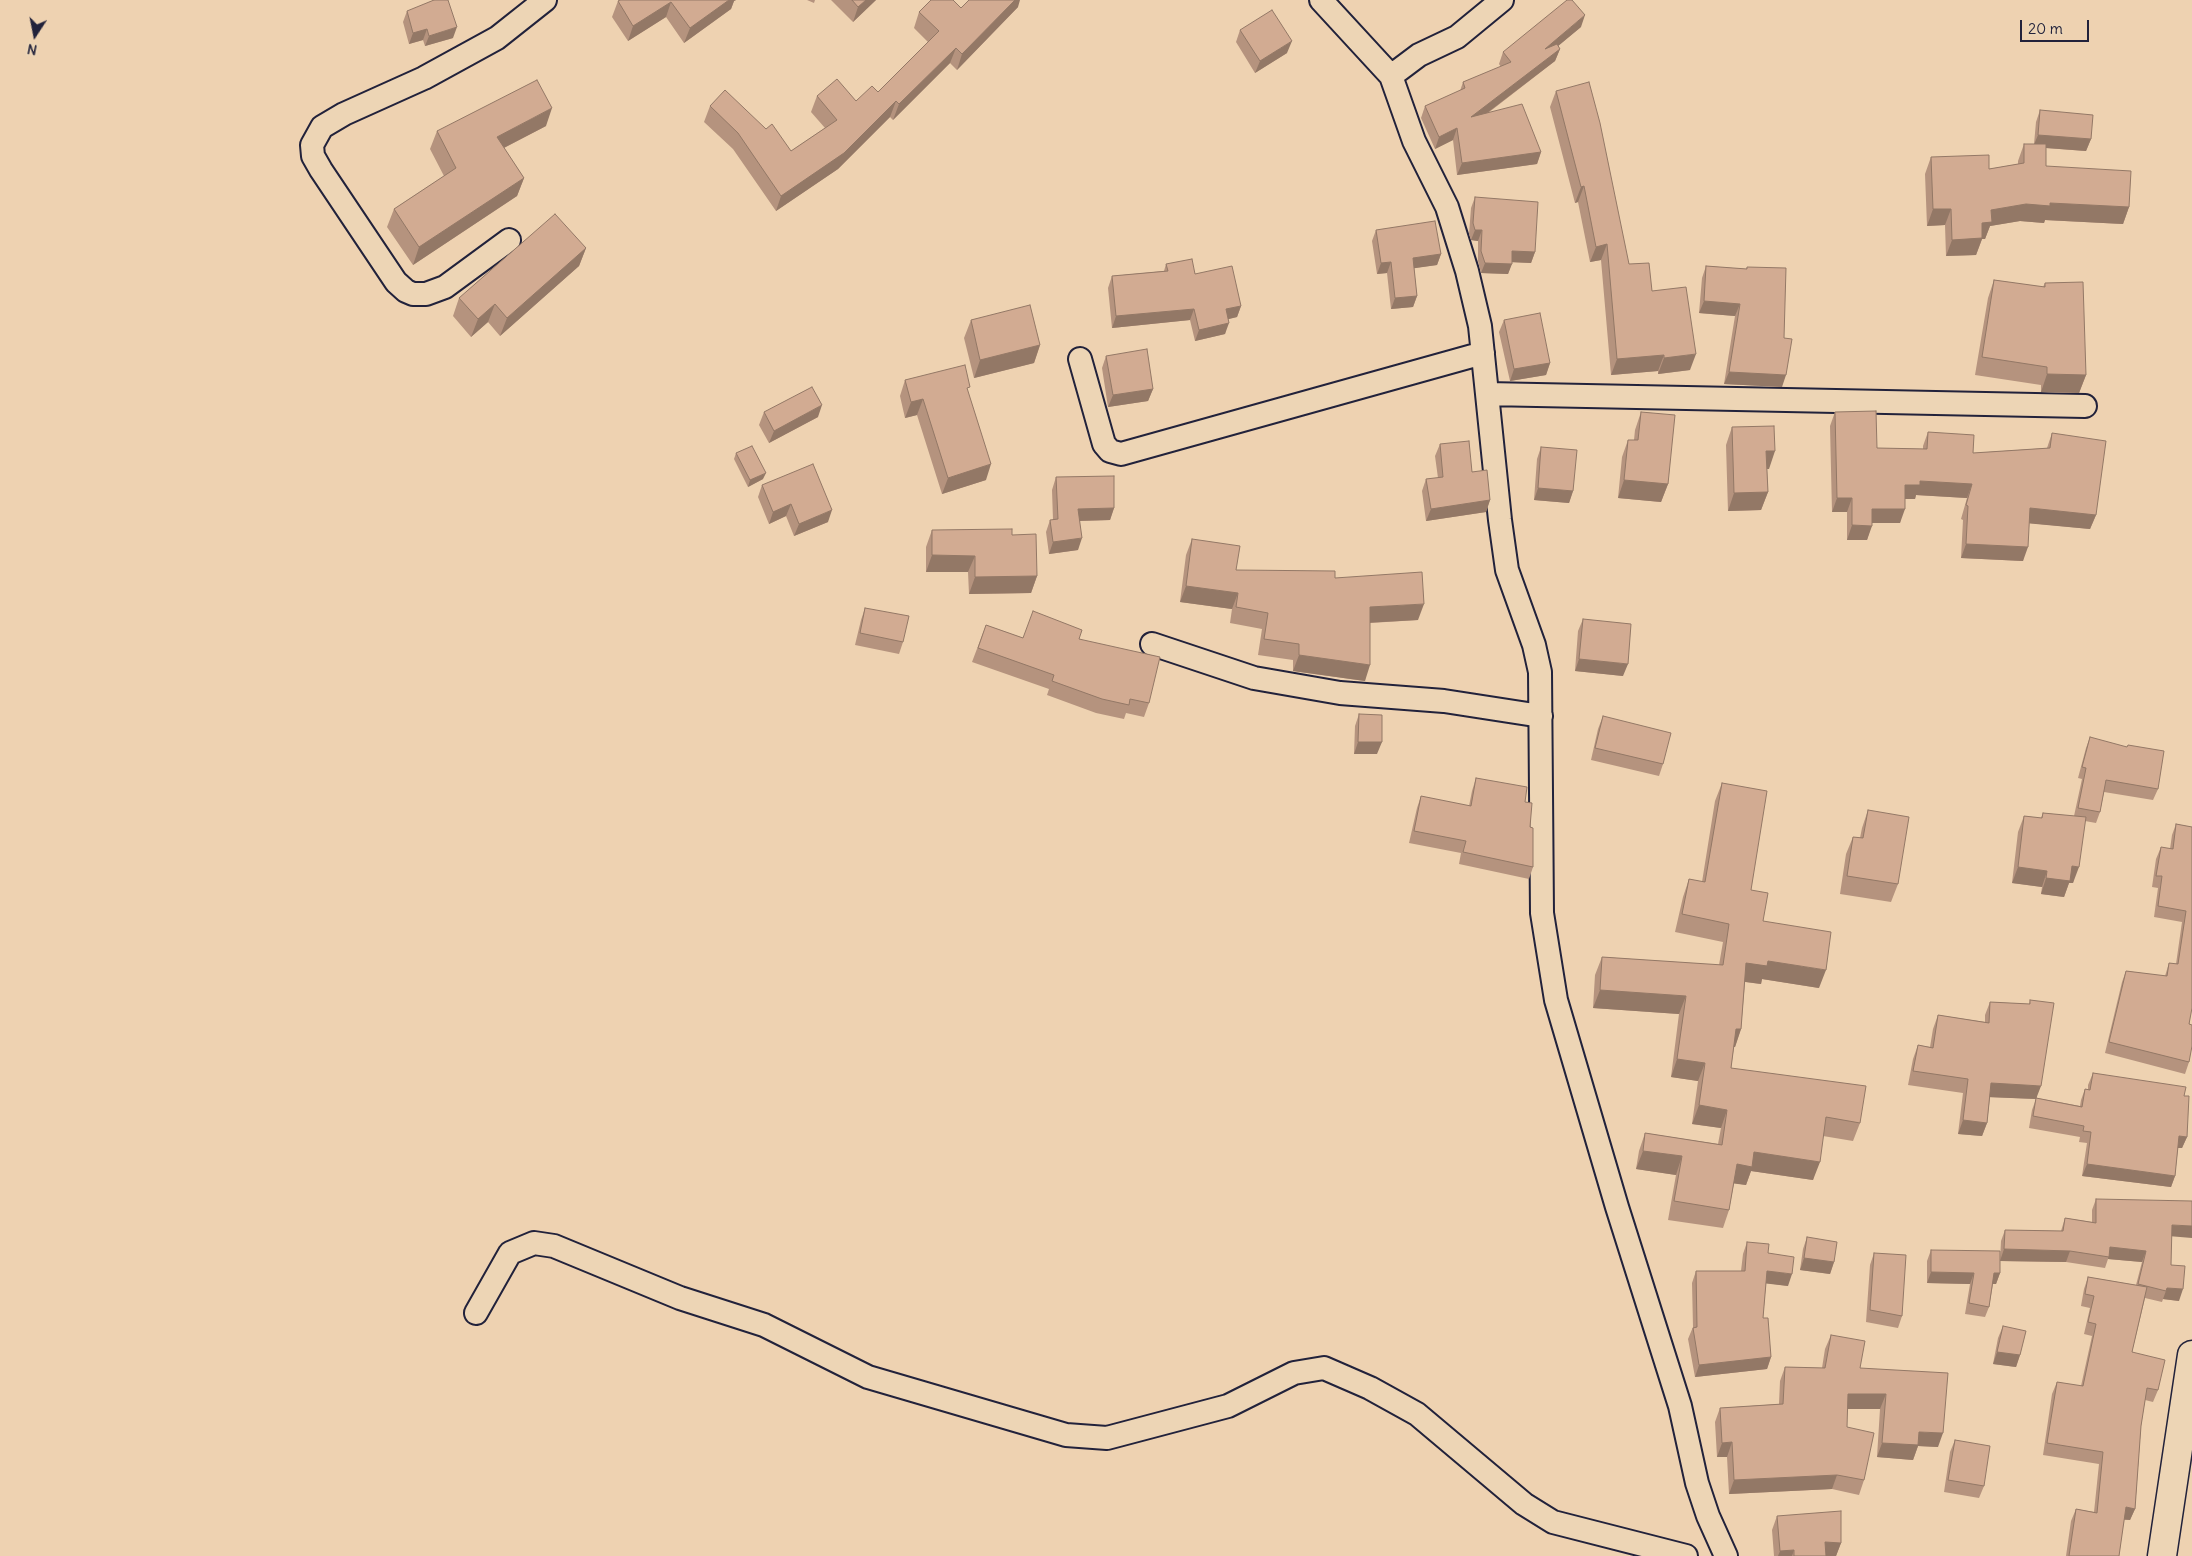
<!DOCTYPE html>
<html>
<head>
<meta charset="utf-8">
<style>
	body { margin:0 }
	#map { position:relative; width:2192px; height:1556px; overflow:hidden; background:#eed2b1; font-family:Delius,sans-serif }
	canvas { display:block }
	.north { position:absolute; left:10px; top:10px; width:50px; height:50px; -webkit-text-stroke:4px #edd5b5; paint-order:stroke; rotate:191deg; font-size:14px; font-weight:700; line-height:20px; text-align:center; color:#22223b }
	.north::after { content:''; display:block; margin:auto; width:18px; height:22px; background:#22223b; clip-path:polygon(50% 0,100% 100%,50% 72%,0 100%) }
	.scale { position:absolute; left:2020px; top:20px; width:69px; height:22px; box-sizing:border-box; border:2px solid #22223b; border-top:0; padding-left:6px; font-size:15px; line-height:18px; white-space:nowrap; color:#22223b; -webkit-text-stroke:4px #edd5b5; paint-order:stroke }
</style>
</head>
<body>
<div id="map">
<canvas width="2192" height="1556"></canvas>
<div class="north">N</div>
<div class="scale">20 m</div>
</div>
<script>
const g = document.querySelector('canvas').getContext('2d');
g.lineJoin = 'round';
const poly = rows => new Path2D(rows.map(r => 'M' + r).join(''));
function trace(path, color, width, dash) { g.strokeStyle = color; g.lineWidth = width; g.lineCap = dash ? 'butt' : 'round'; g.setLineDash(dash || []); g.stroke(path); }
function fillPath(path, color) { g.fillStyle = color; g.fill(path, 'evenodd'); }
const minor = poly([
	[1321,0,1391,76,1414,141,1447,207,1467,271,1480,326,1500,520,1507,570,1534,645,1540,672,1542,913,1556,1000,1617,1207,1680,1406,1697,1483,1708,1516,1726,1556],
	[1391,76,1419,55,1457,37,1502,0],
	[509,240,445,287,426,294,413,294,406,291,396,282,321,170,313,156,312,145,322,127,344,114,424,78,497,38,545,0],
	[1080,359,1104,444,1110,451,1121,454,1483,353],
	[1487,394,2085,406],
	[1152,644,1254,678,1340,693,1444,701,1541,716],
	[476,1313,510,1253,534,1243,554,1246,680,1298,764,1325,868,1377,1066,1435,1107,1438,1228,1406,1294,1373,1324,1368,1370,1388,1417,1414,1524,1504,1553,1522,1686,1556]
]);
const tertiary = poly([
	[2162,1556,2192,1355]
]);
trace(minor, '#22223b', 26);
trace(tertiary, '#22223b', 31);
trace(minor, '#edd5b5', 22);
trace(tertiary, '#edd5b5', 28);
fillPath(poly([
	[620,0,736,0,734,1,731,9,684,43,666,17,628,41,612,17,618,1],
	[807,0,815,0,814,3],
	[831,0,876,0,853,22],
	[1018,7,957,70,950,63,893,120,890,117,838,169,776,211,733,149,704,122,710,106,791,151,825,128,811,112,817,96,856,101,878,92,928,42,914,28,919,12,961,8],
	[407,11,453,38,425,46,423,40,409,44,403,22],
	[1581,27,1558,46,1560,49,1555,61,1488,113,1541,152,1537,164,1457,175,1453,140,1435,149,1421,118,1425,106,1460,91,1463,82,1501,67,1499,64,1503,52],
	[1240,30,1287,53,1255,73,1236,42],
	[1556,91,1629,264,1652,291,1690,370,1658,374,1658,371,1611,375,1601,260,1590,262,1578,202,1575,203,1550,107],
	[2040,110,2091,139,2086,151,2046,148,2046,166,2129,207,2123,224,2045,220,2044,223,2020,221,1990,226,1985,239,1982,239,1976,255,1946,256,1945,225,1927,226,1925,174,1931,157,1989,169,2018,164,2018,161,2024,144,2034,144,2036,122],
	[546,126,504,148,524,178,517,196,413,265,387,227,394,209,444,176,430,149,437,131],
	[1475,197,1535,252,1531,263,1512,262,1508,274,1481,273,1478,261,1478,241,1471,240,1469,234,1471,208],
	[1376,230,1441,254,1437,265,1414,268,1417,296,1413,307,1391,309,1387,273,1377,274,1372,241],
	[586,248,579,266,500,336,488,322,471,337,453,316,459,298],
	[1166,264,1241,306,1237,317,1228,319,1225,334,1195,341,1190,320,1112,328,1108,288,1112,276,1164,271],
	[1706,266,1746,269,1747,267,1782,387,1724,384,1735,316,1699,313,1702,278],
	[1994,280,2043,287,2045,283,2086,375,2079,393,2041,392,2041,385,1975,375,1988,298],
	[971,320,1040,345,1034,363,974,378,964,338],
	[1504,320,1550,363,1546,375,1510,381,1499,332],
	[1106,356,1153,389,1148,401,1108,407,1102,368],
	[905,380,968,392,986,480,942,494,917,415,905,418,900,396],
	[764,412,818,417,769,443,759,425],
	[1641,412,1668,484,1661,502,1618,498,1622,457,1628,440,1634,440,1635,430],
	[1835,412,1877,448,1923,449,1923,446,1928,432,1973,453,2047,448,2052,433,2096,515,2090,529,2029,523,2023,561,1961,558,1963,520,1961,519,1967,498,1916,495,1915,499,1905,499,1900,523,1872,523,1867,540,1847,540,1847,512,1832,512,1830,426],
	[1732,427,1769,469,1767,469,1768,492,1761,510,1728,511,1726,445],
	[1440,444,1472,472,1490,500,1486,512,1426,521,1422,491,1426,479,1438,478,1435,456],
	[1541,447,1573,491,1569,503,1534,500,1537,459],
	[736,453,763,479,748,487,734,459],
	[1056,477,1114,508,1110,520,1080,521,1078,550,1049,554,1046,532,1050,520,1053,520,1052,490],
	[762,485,828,522,794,536,786,516,769,524,758,497],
	[932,530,1012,535,1037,576,1031,593,969,594,968,572,926,572,926,547],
	[1192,539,1236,570,1335,578,1418,620,1370,623,1365,681,1293,671,1293,660,1258,655,1262,629,1230,623,1232,609,1180,602,1186,555],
	[865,608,903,642,899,654,855,645,861,620],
	[1583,619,1623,676,1575,671,1578,631],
	[986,625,1023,638,1079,639,1149,703,1144,717,1126,713,1124,719,1096,713,1047,695,1049,689,972,662],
	[1359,714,1377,754,1354,754,1355,726],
	[1603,716,1663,764,1659,776,1591,760,1598,729],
	[2090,737,2158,789,2153,800,2104,792,2100,812,2096,823,2085,821,2073,883,2069,883,2064,897,2041,894,2042,887,2012,883,2018,832,2024,816,2041,818,2043,813,2074,816,2082,779,2078,778,2086,748],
	[1476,778,1525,802,1530,827,1533,867,1529,879,1459,864,1461,853,1409,843,1417,808,1421,796,1469,806,1472,791],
	[1722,783,1751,890,1763,921,1819,988,1762,979,1761,984,1745,982,1741,1029,1735,1047,1734,1047,1731,1068,1860,1123,1853,1141,1823,1136,1813,1180,1751,1171,1746,1185,1734,1183,1729,1210,1723,1228,1668,1220,1676,1175,1636,1169,1639,1151,1645,1133,1718,1144,1721,1128,1692,1124,1698,1081,1671,1077,1679,1014,1593,1008,1595,975,1602,957,1719,965,1723,942,1675,932,1683,897,1689,879,1702,882,1715,801],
	[1868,810,1898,884,1891,902,1840,894,1846,854,1853,837,1860,838,1862,828],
	[2176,824,2192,827,2189,1062,2185,1074,2105,1053,2122,982,2126,971,2165,976,2169,963,2176,964,2182,922,2154,917,2158,888,2152,887,2156,859,2161,847,2170,849,2172,835],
	[2030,1000,2037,1098,2080,1106,2081,1100,2085,1089,2088,1089,2088,1085,2093,1073,2184,1096,2187,1137,2182,1148,2178,1148,2175,1176,2171,1187,2082,1176,2087,1143,2079,1142,2080,1137,2029,1128,2032,1110,2036,1099,1990,1097,1987,1123,1982,1136,1958,1134,1963,1093,1908,1085,1913,1059,1918,1045,1930,1047,1933,1029,1938,1015,1985,1022,1985,1015,1990,1002,2029,1004],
	[2096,1199,2171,1236,2171,1265,2179,1301,2163,1299,2162,1302,2145,1298,2132,1352,2158,1390,2153,1402,2145,1400,2141,1426,2135,1509,2130,1520,2124,1520,2119,1556,2066,1556,2071,1521,2076,1509,2094,1512,2099,1464,2043,1455,2052,1394,2057,1382,2081,1386,2092,1336,2084,1334,2090,1308,2081,1306,2084,1289,2088,1277,2136,1285,2142,1262,2108,1259,2105,1268,2066,1262,2000,1261,2001,1241,2005,1230,2061,1231,2065,1218,2092,1222,2092,1210],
	[1807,1237,1834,1262,1830,1274,1800,1270,1803,1249],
	[1747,1242,1768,1253,1788,1286,1766,1283,1763,1318,1771,1357,1767,1369,1695,1377,1688,1339,1693,1327,1692,1283,1696,1271,1741,1271,1743,1254],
	[1931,1250,2000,1273,1996,1284,1993,1284,1989,1307,1985,1317,1965,1314,1970,1284,1927,1283,1927,1261],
	[1874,1253,1902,1316,1898,1328,1866,1322,1870,1265],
	[2003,1326,2020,1355,2016,1367,1993,1364,1998,1338],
	[1831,1335,1860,1368,1938,1447,1918,1446,1913,1460,1877,1457,1880,1409,1847,1409,1847,1427,1864,1480,1859,1495,1832,1489,1729,1494,1727,1457,1717,1457,1715,1422,1720,1408,1779,1404,1780,1381,1785,1367,1822,1368,1825,1349],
	[1955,1440,1984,1486,1979,1498,1944,1492,1950,1452],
	[1777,1516,1841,1543,1836,1556,1774,1556,1772,1530]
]), '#b5937e');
fillPath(poly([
	[729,0,736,0,734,1,731,9,684,43,690,28],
	[866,0,876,0,853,22,858,7],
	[1015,0,1020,0,1018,7,957,70,962,54],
	[671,2,666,17,628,41,633,26],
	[1585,15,1581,27,1540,61,1545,49],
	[457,27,453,38,425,46,429,36],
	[427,29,423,40,409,44,413,33],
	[1292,41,1287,53,1255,73,1260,61],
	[956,48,950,63,893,120,899,104],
	[1560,49,1555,61,1466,129,1471,117],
	[896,101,890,117,838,169,776,211,781,196],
	[552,108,546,126,490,155,497,137],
	[1457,128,1453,140,1435,149,1439,137],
	[2038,135,2091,139,2086,151,2033,147],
	[1541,152,1537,164,1457,175,1462,163],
	[524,178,517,196,413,265,419,247],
	[1584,186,1578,202,1575,203,1581,187],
	[2050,203,2129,207,2123,224,2045,220,2044,223,2020,221,1990,226,1985,239,1982,239,1976,255,1946,256,1952,240,1982,223,1991,210,2026,204],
	[1933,209,1951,209,1945,225,1927,226],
	[1475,230,1482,230,1478,241,1471,240],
	[1607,244,1601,260,1590,262,1596,247],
	[586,248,579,266,500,336,507,318],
	[1512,251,1535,252,1531,263,1508,262],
	[1441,254,1437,265,1409,269,1413,258],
	[1391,262,1387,273,1377,274,1381,263],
	[1485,263,1512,264,1508,274,1481,273],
	[1417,296,1413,307,1391,309,1395,298],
	[1704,301,1740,304,1735,316,1699,313],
	[495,304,488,322,471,337,478,319],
	[1241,306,1237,317,1221,321,1226,309],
	[1194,309,1190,320,1112,328,1116,316],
	[1229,323,1225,334,1195,341,1199,330],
	[1040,345,1034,363,974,378,980,360],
	[1696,354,1690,370,1658,374,1664,358],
	[1664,355,1658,371,1611,375,1617,359],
	[1550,363,1546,375,1510,381,1514,369],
	[1729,372,1786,375,1782,387,1724,384],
	[2047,374,2086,375,2079,393,2041,392],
	[1153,389,1148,401,1108,407,1113,395],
	[923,399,917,415,905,418,911,402],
	[822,405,818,417,769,443,774,431],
	[1766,451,1775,451,1769,469,1760,469],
	[991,464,986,480,942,494,948,478],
	[766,473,763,479,748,487,750,480],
	[1624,480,1668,484,1661,502,1618,498],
	[1920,481,1972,484,1967,498,1916,495,1915,499,1900,499,1905,485],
	[1538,488,1573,491,1569,503,1534,500],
	[1768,492,1761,510,1728,511,1734,493],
	[1837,498,1852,498,1847,512,1832,512],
	[1490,500,1486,512,1426,521,1431,509],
	[791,504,786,516,769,524,773,512],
	[1114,508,1110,520,1074,521,1078,509],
	[2030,508,2096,515,2090,529,2025,523],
	[1872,509,1905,509,1900,523,1867,523],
	[832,510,828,522,794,536,799,524],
	[1852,525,1872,526,1867,540,1847,540],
	[1082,538,1078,550,1049,554,1053,542],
	[1966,544,2028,547,2023,561,1961,558],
	[932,555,975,556,968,572,926,572],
	[1037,576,1031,593,969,594,975,577],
	[1186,586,1238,593,1232,609,1180,602],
	[1424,604,1418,620,1364,623,1370,607],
	[1299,655,1370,665,1365,681,1293,671],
	[1579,659,1628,664,1623,676,1575,671],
	[1358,742,1382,742,1377,754,1354,754],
	[2072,866,2079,867,2073,883,2069,883,2064,897,2041,894,2046,878],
	[2018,867,2047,871,2042,887,2012,883],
	[1768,961,1826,970,1819,988,1762,979,1761,984,1739,981,1746,963],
	[1600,990,1686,996,1679,1014,1593,1008],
	[1736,1029,1741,1029,1735,1047,1730,1047],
	[1677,1059,1705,1063,1698,1081,1671,1077],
	[1991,1083,2041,1086,2036,1099,1986,1097],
	[1699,1105,1727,1110,1721,1128,1692,1124],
	[1963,1120,1987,1123,1982,1136,1958,1134],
	[2179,1136,2187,1137,2182,1148,2174,1148],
	[1643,1151,1682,1156,1676,1175,1636,1169],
	[1754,1152,1820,1162,1813,1180,1751,1171,1746,1185,1730,1183,1737,1164],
	[2087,1164,2175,1176,2171,1187,2082,1176],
	[2172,1225,2192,1226,2192,1238,2168,1236],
	[2110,1247,2146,1251,2142,1262,2108,1259],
	[2004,1249,2070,1251,2066,1262,2000,1261],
	[1804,1258,1834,1262,1830,1274,1800,1270],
	[1767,1271,1792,1274,1788,1286,1762,1283],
	[1931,1272,1974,1273,1970,1284,1927,1283],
	[1994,1273,2000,1273,1996,1284,1990,1284],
	[2167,1288,2183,1289,2179,1301,2163,1299],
	[1997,1352,2020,1355,2016,1367,1993,1364],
	[1771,1357,1767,1369,1695,1377,1699,1365],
	[1848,1394,1886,1394,1880,1409,1843,1409],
	[1919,1432,1943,1433,1938,1447,1918,1446,1913,1460,1877,1457,1882,1443],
	[1732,1442,1727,1457,1717,1457,1722,1443],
	[1837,1475,1832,1489,1729,1494,1734,1480],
	[2126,1507,2135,1509,2130,1520,2122,1519],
	[1825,1542,1841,1543,1836,1556,1820,1556],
	[1794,1550,1792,1556,1778,1556,1780,1551]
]), '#937866');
const building = poly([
	[434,0,448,0,457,27,429,36,427,29,413,33,407,11,434,0],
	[620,0,729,0,690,28,671,2,633,26,618,1,620,0],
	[852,0,866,0,858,7,852,0],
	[931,0,953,0,961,8,969,0,1015,0,962,54,956,48,899,104,896,101,844,153,781,196,738,133,710,106,725,90,766,129,772,124,791,151,837,120,817,96,837,79,856,101,872,86,878,92,939,31,919,12,931,0],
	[1567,0,1572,0,1585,15,1545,49,1557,44,1560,49,1471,117,1522,104,1541,152,1462,163,1457,128,1439,137,1425,106,1465,88,1463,82,1511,62,1503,52,1567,0],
	[1272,10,1292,41,1260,61,1240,30,1272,10],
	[537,80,552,108,497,137,524,178,419,247,394,209,456,168,437,131,537,80],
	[1589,82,1600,123,1629,264,1649,263,1652,291,1686,287,1696,354,1664,358,1664,355,1617,359,1607,244,1596,247,1584,186,1581,187,1556,91,1589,82],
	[2040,110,2093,115,2091,139,2038,135,2040,110],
	[2024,144,2046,144,2046,166,2131,171,2129,207,2050,203,2050,206,2026,204,1991,210,1992,222,1982,223,1982,238,1952,240,1951,209,1933,209,1931,157,1989,155,1989,169,2024,163,2024,144],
	[1475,197,1538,202,1535,252,1512,251,1512,264,1485,263,1481,251,1482,230,1475,230,1473,223,1475,197],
	[555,214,586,248,507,318,495,304,478,319,459,298,555,214],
	[1435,221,1441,254,1413,258,1417,296,1395,298,1391,262,1381,263,1376,230,1435,221],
	[1192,259,1195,274,1232,266,1241,306,1226,309,1229,323,1199,330,1194,309,1116,316,1112,276,1168,271,1166,264,1192,259],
	[1706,266,1747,269,1747,267,1786,268,1784,338,1792,339,1786,375,1729,372,1740,304,1704,301,1706,266],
	[1994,280,2045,287,2045,283,2083,282,2086,375,2047,374,2047,367,1982,357,1994,280],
	[1030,305,1040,345,980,360,971,320,1030,305],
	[1540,313,1550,363,1514,369,1504,320,1540,313],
	[1147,349,1153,389,1113,395,1106,356,1147,349],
	[965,365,970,387,967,388,991,464,948,478,923,399,911,402,905,380,965,365],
	[812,387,822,405,774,431,764,412,812,387],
	[1876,411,1877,448,1927,449,1928,432,1974,435,1973,453,2050,448,2052,433,2106,441,2096,515,2030,508,2028,547,1966,544,1968,506,1966,505,1972,484,1920,481,1920,485,1905,485,1905,509,1872,509,1872,526,1852,525,1852,498,1837,498,1835,412,1876,411],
	[1641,412,1675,415,1668,484,1624,480,1628,440,1638,440,1641,412],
	[1774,426,1775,451,1766,451,1768,492,1734,493,1732,427,1774,426],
	[1469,441,1472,472,1487,470,1490,500,1431,509,1426,479,1443,477,1440,444,1469,441],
	[752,446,766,473,750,480,736,453,752,446],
	[1541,447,1577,450,1573,491,1538,488,1541,447],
	[813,464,832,510,799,524,791,504,773,512,762,485,813,464],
	[1114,476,1114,508,1078,509,1082,538,1053,542,1050,520,1058,519,1056,477,1114,476],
	[1012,529,1012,535,1036,534,1037,576,975,577,975,556,932,555,932,530,1012,529],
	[1192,539,1240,546,1236,570,1335,571,1335,578,1422,572,1424,604,1370,607,1370,665,1299,655,1299,644,1264,639,1268,613,1236,607,1238,593,1186,586,1192,539],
	[865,608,909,616,903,642,860,633,865,608],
	[1033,611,1082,630,1079,639,1160,657,1149,703,1130,699,1129,705,1102,699,1052,681,1054,675,978,648,986,625,1023,638,1033,611],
	[1583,619,1631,624,1628,664,1579,659,1583,619],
	[1359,714,1382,715,1382,742,1358,742,1359,714],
	[1603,716,1671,733,1663,764,1595,748,1603,716],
	[2090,737,2127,747,2128,745,2164,751,2158,789,2106,780,2100,812,2078,808,2086,768,2082,767,2090,737],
	[1476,778,1527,787,1525,802,1532,803,1530,827,1533,828,1533,867,1463,852,1466,841,1414,831,1421,796,1471,806,1476,778],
	[1722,783,1767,791,1751,890,1768,893,1763,921,1831,932,1826,970,1768,961,1767,966,1746,963,1741,1029,1736,1029,1731,1068,1866,1086,1860,1123,1826,1117,1820,1162,1754,1152,1752,1167,1737,1164,1729,1210,1674,1201,1682,1156,1643,1151,1645,1133,1722,1145,1727,1110,1699,1105,1705,1063,1677,1059,1686,996,1600,990,1602,957,1723,965,1729,924,1682,914,1689,879,1705,882,1722,783],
	[1868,810,1909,817,1898,884,1847,876,1853,837,1863,838,1868,810],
	[2043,813,2086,817,2079,867,2072,866,2070,881,2046,878,2047,871,2018,867,2024,816,2042,818,2043,813],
	[2176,824,2192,827,2192,1008,2189,1024,2192,1025,2192,1046,2189,1062,2109,1042,2126,971,2167,976,2169,963,2178,964,2186,911,2158,906,2162,876,2156,876,2161,847,2173,849,2176,824],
	[2030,1000,2054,1003,2041,1086,1991,1083,1987,1123,1963,1120,1968,1079,1913,1071,1918,1045,1933,1048,1938,1015,1989,1023,1990,1002,2030,1004,2030,1000],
	[2093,1073,2186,1087,2184,1096,2189,1096,2187,1137,2179,1136,2175,1176,2087,1164,2091,1132,2083,1131,2084,1126,2033,1116,2036,1098,2082,1107,2085,1089,2090,1090,2093,1073],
	[2096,1199,2192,1201,2192,1226,2172,1225,2171,1265,2185,1266,2183,1289,2167,1288,2166,1291,2138,1284,2146,1251,2110,1247,2109,1257,2070,1251,2004,1249,2005,1230,2063,1231,2065,1218,2096,1223,2096,1199],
	[1807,1237,1837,1242,1834,1262,1804,1258,1807,1237],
	[1747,1242,1769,1244,1768,1253,1794,1257,1792,1274,1767,1271,1763,1318,1768,1318,1771,1357,1699,1365,1693,1328,1697,1327,1696,1271,1745,1271,1747,1242],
	[1931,1250,2000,1251,2000,1273,1994,1273,1989,1307,1969,1303,1974,1273,1931,1272,1931,1250],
	[1874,1253,1906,1255,1902,1316,1870,1310,1874,1253],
	[2088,1277,2147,1287,2132,1352,2165,1360,2158,1390,2147,1388,2141,1426,2135,1509,2126,1507,2119,1556,2069,1556,2076,1509,2097,1513,2103,1452,2047,1443,2057,1382,2083,1386,2096,1324,2088,1322,2094,1296,2085,1294,2088,1277],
	[2003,1326,2026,1331,2020,1355,1997,1352,2003,1326],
	[1831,1335,1865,1341,1860,1368,1948,1373,1943,1433,1919,1432,1918,1445,1882,1443,1886,1394,1848,1394,1847,1427,1874,1433,1864,1480,1837,1475,1734,1480,1732,1442,1722,1443,1720,1408,1783,1404,1785,1367,1825,1368,1831,1335],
	[1955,1440,1990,1446,1984,1486,1948,1480,1955,1440],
	[1841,1511,1841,1543,1825,1542,1826,1556,1794,1556,1794,1550,1780,1551,1777,1516,1841,1511]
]);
fillPath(building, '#d2ab92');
trace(building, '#937866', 1);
</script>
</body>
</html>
